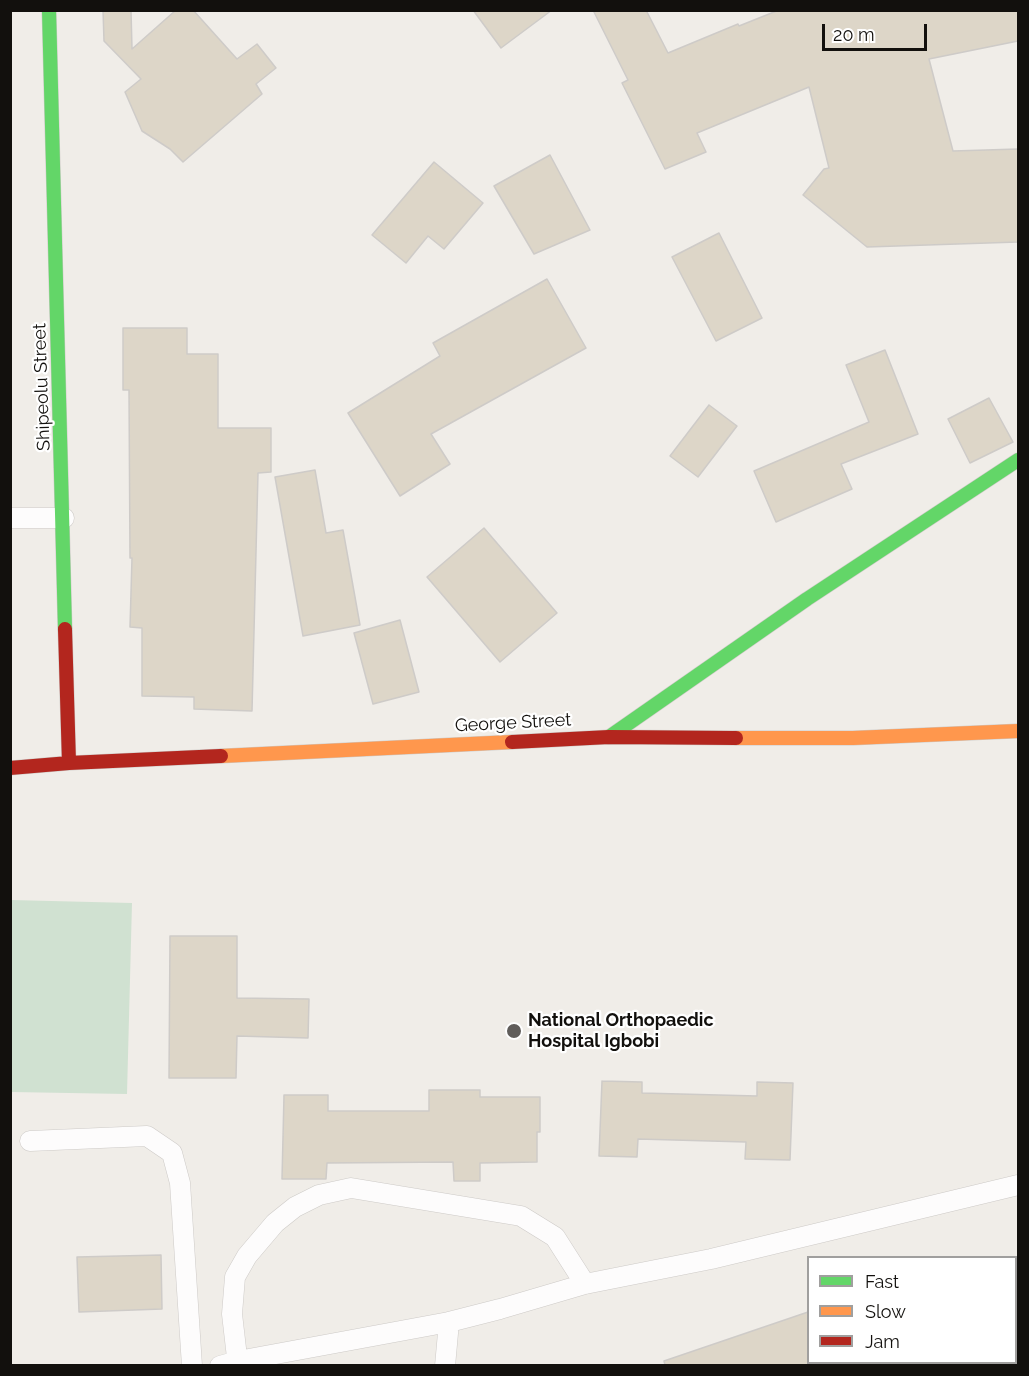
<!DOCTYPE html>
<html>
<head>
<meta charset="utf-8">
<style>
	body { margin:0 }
	#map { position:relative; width:1029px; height:1376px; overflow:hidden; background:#f0ede8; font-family:Raleway,sans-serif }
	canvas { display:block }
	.frame { position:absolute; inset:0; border:12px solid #12100d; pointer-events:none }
	.legend { position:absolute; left:807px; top:1256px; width:210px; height:108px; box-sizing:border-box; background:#fff; border:2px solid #a09f9e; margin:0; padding:8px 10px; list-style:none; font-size:18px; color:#12100d }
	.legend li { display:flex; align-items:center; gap:12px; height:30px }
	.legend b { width:30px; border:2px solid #a09f9e }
	.scale { position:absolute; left:822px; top:24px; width:105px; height:27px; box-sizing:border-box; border:3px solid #12100d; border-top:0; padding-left:8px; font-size:18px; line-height:21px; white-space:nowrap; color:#12100d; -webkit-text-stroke:4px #fff; paint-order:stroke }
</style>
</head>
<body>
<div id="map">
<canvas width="1029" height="1376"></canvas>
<div class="frame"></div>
<ul class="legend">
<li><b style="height:8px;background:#63d668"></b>Fast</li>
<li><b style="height:8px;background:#ff974d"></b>Slow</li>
<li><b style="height:8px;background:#b3261e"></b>Jam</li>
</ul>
<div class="scale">20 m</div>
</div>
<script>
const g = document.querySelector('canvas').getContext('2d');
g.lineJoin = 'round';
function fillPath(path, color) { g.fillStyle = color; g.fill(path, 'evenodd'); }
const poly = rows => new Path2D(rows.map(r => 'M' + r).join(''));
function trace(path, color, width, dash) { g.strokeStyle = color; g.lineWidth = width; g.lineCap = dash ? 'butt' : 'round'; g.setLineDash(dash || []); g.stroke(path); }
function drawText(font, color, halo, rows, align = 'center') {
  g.font = font + ' Raleway,sans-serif'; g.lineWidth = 4.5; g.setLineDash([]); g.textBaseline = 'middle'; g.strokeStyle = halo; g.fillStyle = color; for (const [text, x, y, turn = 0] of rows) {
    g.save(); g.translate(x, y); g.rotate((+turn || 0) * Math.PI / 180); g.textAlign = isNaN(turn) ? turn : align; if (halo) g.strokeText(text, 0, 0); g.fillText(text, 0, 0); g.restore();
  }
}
fillPath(poly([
	[11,900,132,903,127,1094,11,1092]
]), '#d0e1d1');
const building = poly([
	[103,10,131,10,132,49,176,10,193,10,237,59,257,44,276,68,256,84,262,94,183,162,170,149,142,131,125,92,141,79,104,41,103,10],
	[473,10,552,10,501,48,473,10],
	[593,10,646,10,668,53,738,24,739,26,779,10,1018,10,1018,41,929,59,953,151,1018,149,1018,242,867,247,803,195,824,169,829,168,809,87,697,133,706,152,665,169,622,83,628,80,593,10],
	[550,155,590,230,534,254,494,186,550,155],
	[434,162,483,203,444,249,428,236,406,263,372,235,434,162],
	[719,233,762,318,716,341,672,257,719,233],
	[547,279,586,348,431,434,450,464,400,496,348,413,440,356,433,343,547,279],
	[123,328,187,328,187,354,218,354,218,428,271,428,271,472,258,473,252,711,194,709,194,697,142,696,142,628,130,627,132,558,130,558,129,390,123,390,123,328],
	[885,350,918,434,841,464,852,489,776,522,754,471,869,422,846,365,885,350],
	[989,398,1013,442,970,463,948,419,989,398],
	[709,405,737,426,698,477,670,456,709,405],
	[315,470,326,533,343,530,360,625,303,636,275,477,315,470],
	[484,528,557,613,500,662,427,577,484,528],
	[400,620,419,692,373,704,354,633,400,620],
	[170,936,237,936,237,998,309,999,308,1038,237,1036,236,1078,169,1078,170,936],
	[602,1081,642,1082,642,1093,757,1096,757,1082,793,1083,790,1160,745,1159,746,1142,638,1139,637,1157,599,1156,602,1081],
	[429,1090,480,1090,480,1097,540,1097,540,1132,537,1132,537,1162,480,1163,480,1181,454,1181,453,1162,327,1163,326,1179,282,1179,284,1095,328,1095,328,1111,429,1111,429,1090],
	[161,1255,162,1309,79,1312,77,1257,161,1255],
	[808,1312,808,1365,665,1365,664,1361,808,1312]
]);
fillPath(building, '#ddd6c8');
trace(building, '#cecbc8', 1.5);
const lane = poly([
	[10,518,64,518],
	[30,1141,147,1136,172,1153,180,1183,192,1366],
	[220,1366,238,1361,449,1322],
	[238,1366,232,1314,235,1277,247,1256,275,1223,295,1207,319,1195,351,1188,521,1216,555,1237,585,1284],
	[445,1366,449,1322,500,1309,585,1284,711,1259,1018,1185]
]);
const fast = poly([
	[49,10,65,629],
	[609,737,807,599,1018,460]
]);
const slow = poly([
	[736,738,853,738,1018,731],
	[221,756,512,742]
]);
const jam = poly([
	[65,629,69,763],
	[512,742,609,737,736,738],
	[10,768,69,763,221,756]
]);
trace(lane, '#cdcac7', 21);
trace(fast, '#cdcac7', 15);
trace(slow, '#cdcac7', 15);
trace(jam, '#cdcac7', 15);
trace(lane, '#fdfcfc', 20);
trace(fast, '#63d668', 14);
trace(slow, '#ff974d', 14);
trace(jam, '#b3261e', 14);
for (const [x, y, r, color] of [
	[514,1031,8,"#605d5a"]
]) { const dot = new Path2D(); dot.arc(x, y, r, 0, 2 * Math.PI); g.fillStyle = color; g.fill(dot); trace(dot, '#fff', 2); }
drawText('18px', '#12100d', '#fff', [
	["Shipeolu Street",42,387,-92],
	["George Street",513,723,-3]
]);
drawText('bold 18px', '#12100d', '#fff', [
	["National Orthopaedic",528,1021],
	["Hospital Igbobi",528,1042]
], 'left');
</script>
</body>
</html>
